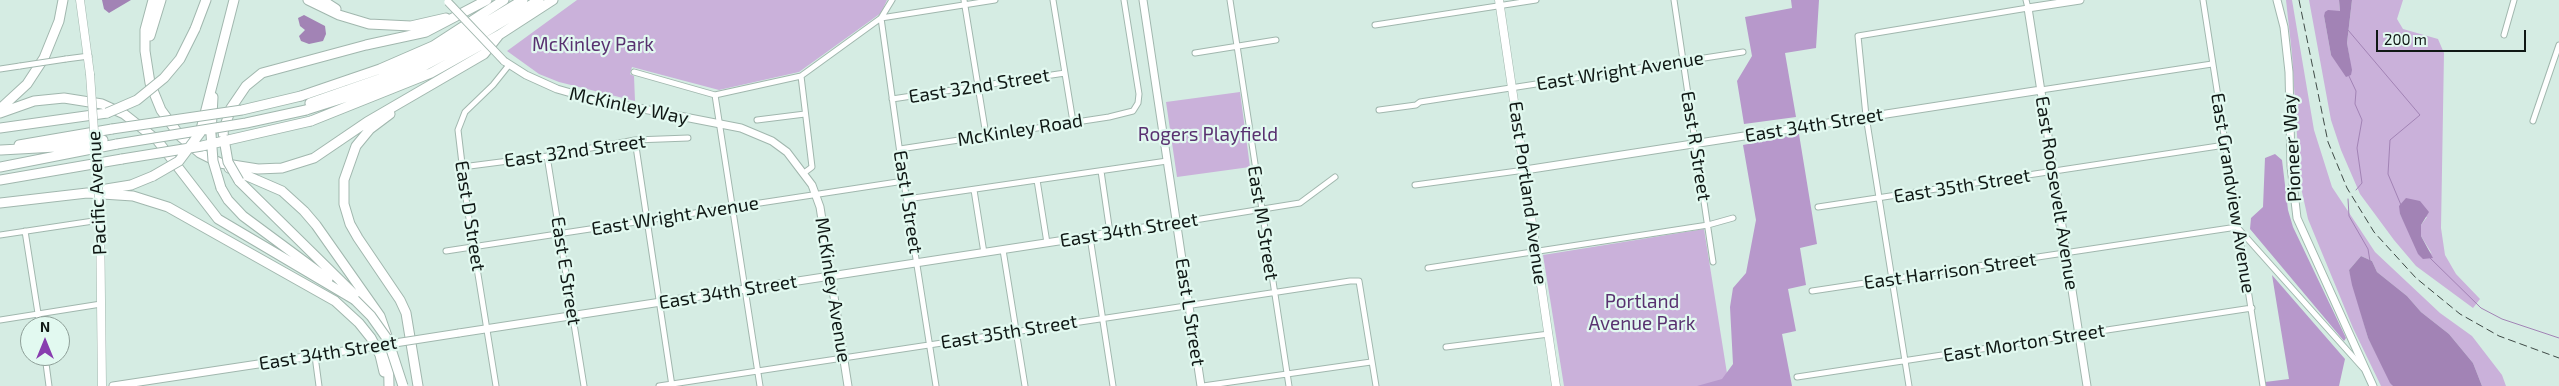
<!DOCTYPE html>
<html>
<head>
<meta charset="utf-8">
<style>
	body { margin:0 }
	#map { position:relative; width:2559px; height:386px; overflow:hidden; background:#d5ece3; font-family:"Exo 2",sans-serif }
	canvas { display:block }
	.north { position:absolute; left:20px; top:316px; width:50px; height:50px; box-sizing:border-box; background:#e2f9f0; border:1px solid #8e9f98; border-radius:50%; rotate:0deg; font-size:14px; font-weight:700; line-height:20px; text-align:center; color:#101815 }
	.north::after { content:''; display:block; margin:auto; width:18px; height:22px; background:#883daf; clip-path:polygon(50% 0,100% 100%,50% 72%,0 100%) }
	.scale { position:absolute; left:2376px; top:30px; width:150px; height:22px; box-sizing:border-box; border:2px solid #101815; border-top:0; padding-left:6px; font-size:15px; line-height:18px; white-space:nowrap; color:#101815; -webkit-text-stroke:4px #e2f9f0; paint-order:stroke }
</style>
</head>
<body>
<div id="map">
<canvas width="2559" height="386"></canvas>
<div class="north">N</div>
<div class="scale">200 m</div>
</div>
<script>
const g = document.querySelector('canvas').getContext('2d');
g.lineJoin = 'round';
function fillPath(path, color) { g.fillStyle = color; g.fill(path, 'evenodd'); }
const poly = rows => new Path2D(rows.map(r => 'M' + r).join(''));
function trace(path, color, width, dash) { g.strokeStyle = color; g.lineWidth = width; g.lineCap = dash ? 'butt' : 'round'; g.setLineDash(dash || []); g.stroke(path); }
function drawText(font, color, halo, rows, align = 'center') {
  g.font = font + ' "Exo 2",sans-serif'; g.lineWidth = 4.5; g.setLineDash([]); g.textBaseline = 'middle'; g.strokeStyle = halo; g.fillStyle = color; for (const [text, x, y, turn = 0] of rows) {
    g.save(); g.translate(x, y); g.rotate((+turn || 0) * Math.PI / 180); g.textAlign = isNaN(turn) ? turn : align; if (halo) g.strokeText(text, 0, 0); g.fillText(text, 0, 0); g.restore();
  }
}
fillPath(poly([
	[577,0,887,0,881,13,799,72,719,90,632,67,630,74,634,76,635,101,559,82,539,74,507,51],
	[2286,0,2292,0,2314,130,2332,187,2375,252,2440,313,2472,336,2502,375,2506,386,2482,386,2473,363,2449,334,2421,312,2407,296,2377,272,2372,261,2361,256,2349,270,2368,338,2393,386,2381,386,2353,328,2308,219,2300,183,2292,54],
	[2309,0,2339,0,2340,11,2324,16,2331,55,2350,61,2347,43,2352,0,2403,0,2397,19,2403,29,2438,39,2444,53,2441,228,2445,255,2456,274,2480,299,2473,308,2416,266,2394,240,2360,194,2341,150,2331,120],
	[2400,214,2427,217,2421,225,2421,236,2432,254,2410,233],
	[1240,92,1250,167,1177,177,1166,102],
	[1704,229,1729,386,1564,386,1543,255]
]), '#cab1da');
fillPath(poly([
	[1791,0,1819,0,1816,48,1785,53,1796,117,1744,124,1737,81,1752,56,1745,17,1792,8],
	[1799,134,1817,244,1800,248,1806,285,1788,289,1796,331,1782,334,1792,386,1697,386,1722,379,1733,364,1730,307,1733,288,1746,273,1756,220,1743,145],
	[2275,154,2282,160,2288,210,2293,227,2346,338,2344,341,2250,229,2251,218,2263,207,2265,158],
	[2272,275,2345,359,2339,386,2266,386,2265,382,2289,379]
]), '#b798cb');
fillPath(poly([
	[102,0,131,0,109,13,104,9],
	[2339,0,2352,0,2347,43,2352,70,2351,75,2346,77,2331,55,2324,16,2325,12,2328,10,2340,11],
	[304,15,325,26,326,34,323,41,309,44,301,41,299,36,305,30,300,26,298,18],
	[2406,198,2420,201,2429,212,2421,225,2421,236,2433,258,2423,259,2418,254,2400,214,2399,206],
	[2361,256,2372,261,2377,272,2407,296,2421,312,2449,334,2473,363,2482,386,2393,386,2390,383,2368,338,2352,285,2349,270]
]), '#a283b5');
trace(poly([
	[2348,30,2420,115,2390,140,2388,174,2401,205],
	[2348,74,2356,91,2355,104,2362,120,2357,148,2362,183,2356,190],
	[2348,199,2349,216,2368,249,2370,261],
	[2429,257,2481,308,2502,319,2559,338]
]), '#a283b5', 1);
const street = poly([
	[964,0,986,135],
	[1053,0,1073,122],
	[1230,0,1289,386],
	[1674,0,1713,262],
	[2203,0,2263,386],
	[1375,25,1536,0],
	[2504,35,2514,0],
	[1195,53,1276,40],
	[66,59,89,56],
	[0,69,20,66],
	[634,72,715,95,801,76,881,18,892,0],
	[801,76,812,167,804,173],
	[2041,90,2212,64],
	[715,95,760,386],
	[892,99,1065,73],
	[1379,110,1416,105,1420,102,1743,52],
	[757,120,805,114],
	[2533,121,2559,45],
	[635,140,672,386],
	[900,149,1109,117,1133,111,1138,103,1139,94,1124,0],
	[547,156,584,386],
	[462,167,547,156,635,140,688,138],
	[1101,171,1110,233],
	[1037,180,1047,243],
	[1415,185,1525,170],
	[974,190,984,253],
	[907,199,1167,161],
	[1818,207,2225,145],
	[1176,223,1300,203,1335,177],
	[25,231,40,326],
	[0,235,100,220],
	[1090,237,1113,386],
	[1003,250,1025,386],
	[446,251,904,181],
	[1428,268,1708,225,1733,218],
	[1812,291,2237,227,2363,368],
	[0,320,101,304],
	[1446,347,1549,334],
	[45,356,49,386],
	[315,356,319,386],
	[1797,377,2252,308],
	[496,386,467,206,458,130,465,112,493,85,509,65],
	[659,386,1350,281,1359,281,1376,386],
	[936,386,905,189,881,18,995,0],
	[1203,386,1371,362],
	[1909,386,1866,116,1858,36,2028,8,2026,0]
]);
const secondary = poly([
	[1143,0,1201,386],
	[2080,0,2028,8,2087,386],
	[2277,0,2284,27,2289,72,2291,166,2297,218,2373,386],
	[504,61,526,75,557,89,592,99,741,128,772,141,787,152,812,185,820,207,848,386],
	[1525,170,2041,90],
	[459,333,1176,223],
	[113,386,331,353]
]);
const primary = poly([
	[80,0,90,74],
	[1499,0,1556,386],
	[100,216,102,386]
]);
const highway = poly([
	[153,0,145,30,145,51,150,83,161,110,180,136,200,153,220,163,258,169,282,168,314,158,367,122,484,54,499,35],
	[308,0,339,15,369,24,411,26,446,18],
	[322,0,336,9],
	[195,29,206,0],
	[150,36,161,0],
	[301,96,380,69,433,46,504,0],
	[310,103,379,79,428,57,523,0],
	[0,109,27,84,44,58,59,21,63,0],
	[306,110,347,97,409,74,469,42,539,0],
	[0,113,34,101,64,98,102,104,124,114,157,140,218,219,355,300],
	[390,114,370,129,356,146,344,180,344,204,350,224,358,238,400,300,406,313,418,386],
	[311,121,431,73,499,35,553,0],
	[0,128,107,113],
	[200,133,234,0],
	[211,134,213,97],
	[224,139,223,132,231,108,246,86,262,73,366,45,426,32,487,0],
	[19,145,112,129],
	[1,150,56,147,103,140],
	[0,167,117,144],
	[229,168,282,191,304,211,316,225,380,316,388,339,389,386],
	[0,180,122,159],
	[239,181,362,302],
	[221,188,228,200,243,216,328,279],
	[94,191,131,185,153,176],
	[0,203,87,193,133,196,168,207,335,301,359,323,371,338,380,355,384,372]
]);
trace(street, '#a1b7ae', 7);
trace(secondary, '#a1b7ae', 9);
trace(primary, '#a1b7ae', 9);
trace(highway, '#a1b7ae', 11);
trace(street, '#fff', 5);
trace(secondary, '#fff', 7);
trace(primary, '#fff', 8);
trace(highway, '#fff', 9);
trace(poly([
	[2299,0,2328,142,2347,188,2374,232,2416,278,2460,314,2499,336,2559,358]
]), '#3e4945', 1, [8, 4]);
const streetBridge = poly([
	[20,66,66,59]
]);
const secondaryBridge = poly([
	[448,2,504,61],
	[331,353,459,333]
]);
const primaryBridge = poly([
	[90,74,100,216]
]);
const highwayBridge = poly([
	[107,113,137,100,164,78,180,59,195,29],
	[112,129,242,110,301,96],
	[211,134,213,161,221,188],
	[224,139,228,162,239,181],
	[117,144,246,123,306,110],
	[122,159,202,146,311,121],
	[153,176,179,161,200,133],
	[355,300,371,316,388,340,403,386]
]);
trace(streetBridge, '#a1b7ae', 7, []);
trace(secondaryBridge, '#a1b7ae', 9, []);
trace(primaryBridge, '#a1b7ae', 9, []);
trace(highwayBridge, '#a1b7ae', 11, []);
trace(streetBridge, '#fff', 5);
trace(secondaryBridge, '#fff', 7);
trace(primaryBridge, '#fff', 8);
trace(highwayBridge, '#fff', 9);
drawText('19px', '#593170', '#e2f9f0', [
	["McKinley Park",593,45],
	["Rogers Playfield",1208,135],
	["Portland",1642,302],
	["Avenue Park",1642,324]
]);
drawText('19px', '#101815', '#e2f9f0', [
	["East Wright Avenue",1620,71,-9],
	["East 32nd Street",979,86,-9],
	["McKinley Way",629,106,12],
	["East 34th Street",1814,125,-9],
	["McKinley Road",1020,130,-9],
	["East R Street",1696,146,81],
	["Pioneer Way",2292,148,-93],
	["East 32nd Street",575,151,-8],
	["East 35th Street",1962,186,-9],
	["Pacific Avenue",97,193,-93],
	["East Portland Avenue",1528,193,82],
	["East Roosevelt Avenue",2057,193,81],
	["East Grandview Avenue",2233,193,81],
	["East I Street",908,202,81],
	["East D Street",470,216,81],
	["East Wright Avenue",675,216,-9],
	["East M Street",1263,223,81],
	["East 34th Street",1129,230,-9],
	["East E Street",566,271,81],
	["East Harrison Street",1950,271,-8],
	["McKinley Avenue",833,290,81],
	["East 34th Street",728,292,-9],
	["East L Street",1190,312,81],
	["East 35th Street",1009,332,-9],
	["East Morton Street",2024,343,-9],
	["East 34th Street",328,353,-9]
]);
</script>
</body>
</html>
